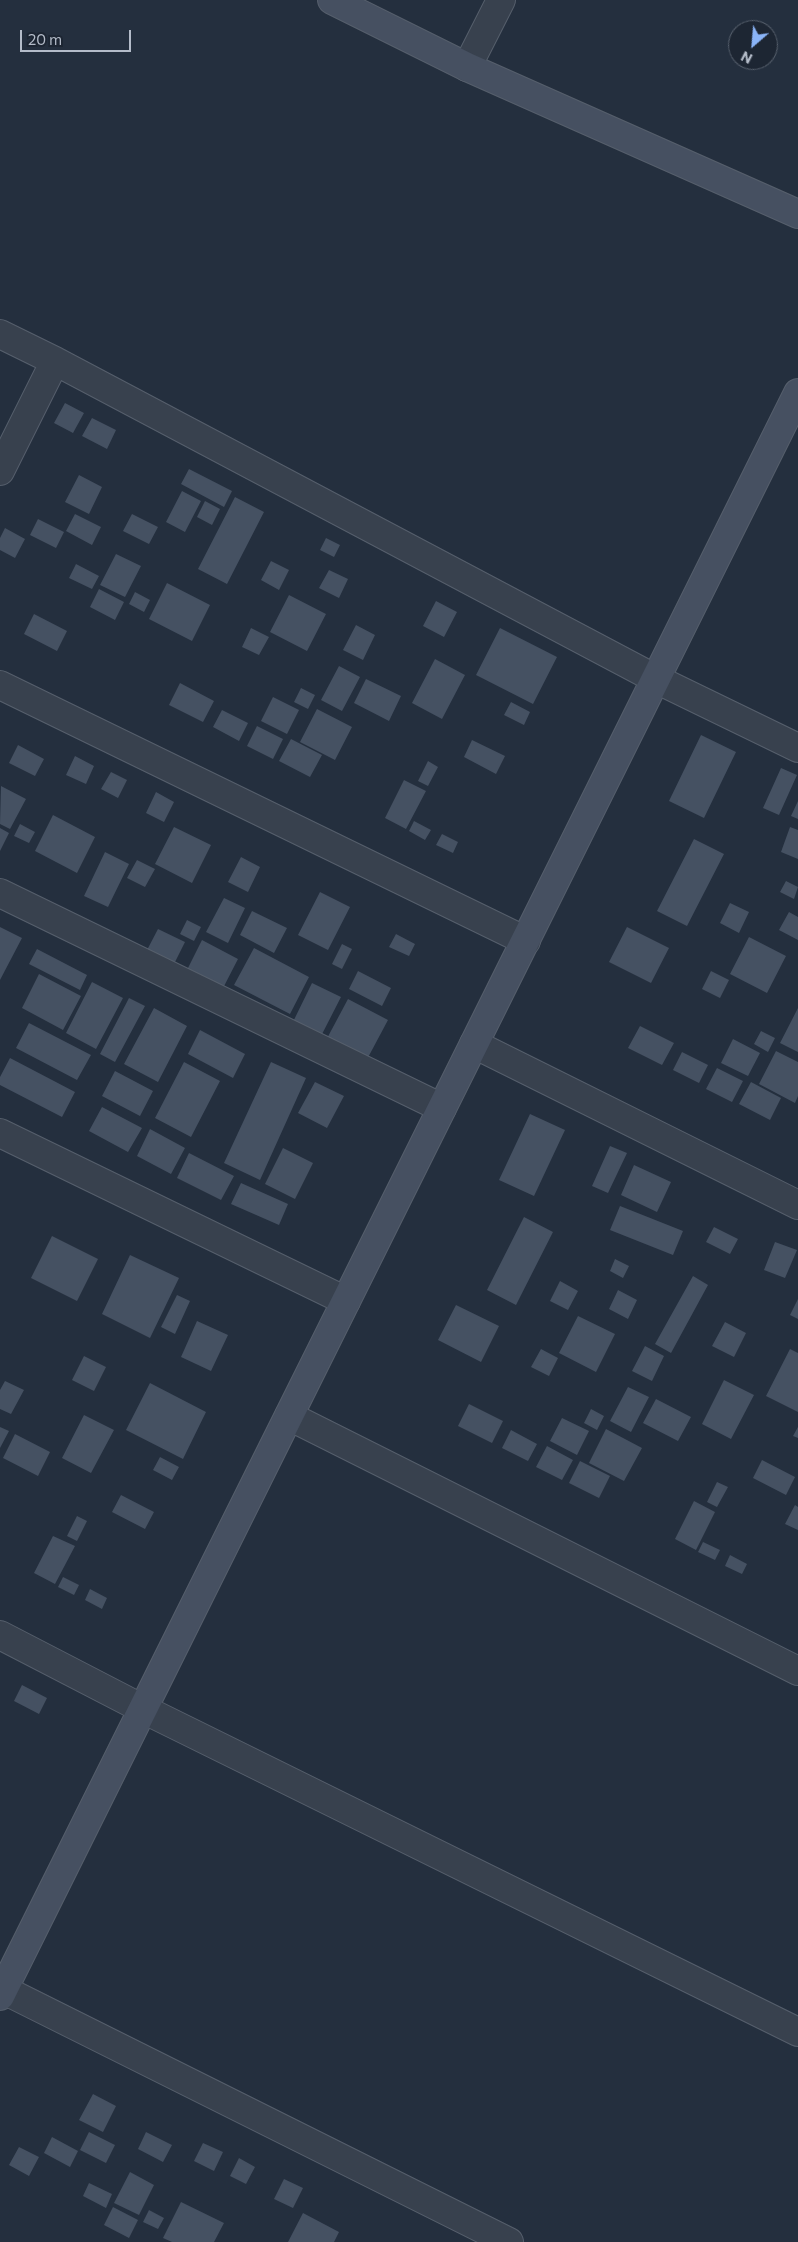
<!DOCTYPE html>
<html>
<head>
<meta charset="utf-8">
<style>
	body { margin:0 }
	#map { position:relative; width:798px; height:2242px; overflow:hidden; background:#242f3e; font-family:Commissioner,sans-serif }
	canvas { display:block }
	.north { position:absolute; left:728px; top:20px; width:50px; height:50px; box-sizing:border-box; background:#1d2633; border:1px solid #59626f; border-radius:50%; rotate:207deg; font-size:14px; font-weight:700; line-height:20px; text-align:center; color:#b4bcc9 }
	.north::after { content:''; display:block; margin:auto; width:18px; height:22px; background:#8ab4f8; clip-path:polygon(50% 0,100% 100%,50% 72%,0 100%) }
	.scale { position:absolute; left:20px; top:30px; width:111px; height:22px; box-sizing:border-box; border:2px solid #b4bcc9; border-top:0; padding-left:6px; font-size:15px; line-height:18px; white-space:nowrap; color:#b4bcc9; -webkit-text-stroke:4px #1d2633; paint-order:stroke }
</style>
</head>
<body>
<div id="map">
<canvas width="798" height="2242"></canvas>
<div class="north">N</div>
<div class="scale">20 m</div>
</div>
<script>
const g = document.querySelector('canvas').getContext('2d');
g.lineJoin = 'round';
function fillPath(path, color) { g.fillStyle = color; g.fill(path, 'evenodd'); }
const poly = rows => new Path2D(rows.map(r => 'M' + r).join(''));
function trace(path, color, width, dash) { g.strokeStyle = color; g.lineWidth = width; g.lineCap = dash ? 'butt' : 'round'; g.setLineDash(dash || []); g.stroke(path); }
fillPath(poly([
	[65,403,84,413,73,433,54,423],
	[92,418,116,430,107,449,82,436],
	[189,469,232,491,224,507,181,484],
	[79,475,102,487,89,514,65,502],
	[182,491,201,501,185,532,166,522],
	[235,497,264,512,227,584,198,569],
	[205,501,220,509,212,525,197,517],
	[75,514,101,527,92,545,66,531],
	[132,514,158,527,149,544,123,531],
	[38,519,64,532,56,548,30,535],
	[5,528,25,539,15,558,0,550,0,538],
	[326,538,340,545,334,557,320,550],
	[116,554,141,566,125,597,100,585],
	[271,561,289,570,279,590,261,580],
	[76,564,99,576,92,589,69,578],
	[329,570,348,579,339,598,319,588],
	[167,583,210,605,192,641,149,619],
	[99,589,124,602,115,620,90,607],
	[135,592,150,600,144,612,129,604],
	[289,595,326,614,307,651,270,632],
	[436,601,457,612,444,637,423,626],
	[34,614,67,631,57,651,24,634],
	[356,625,375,635,363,660,343,650],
	[251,628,269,637,259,655,242,647],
	[500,628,557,657,533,704,476,675],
	[435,659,465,675,442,719,412,703],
	[339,666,360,677,342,711,321,700],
	[366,679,401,696,389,721,354,703],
	[180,683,214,701,203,722,169,705],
	[301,688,315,695,308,709,294,702],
	[273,697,299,710,287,734,261,721],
	[511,702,530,712,524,725,504,715],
	[317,709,352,727,335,760,300,742],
	[222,710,248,723,239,741,213,727],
	[257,726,283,739,273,759,247,746],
	[701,735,736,752,704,818,669,801],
	[291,739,322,755,310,777,279,761],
	[472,740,505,756,496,774,464,757],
	[18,745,44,759,35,776,9,763],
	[75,756,94,766,86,784,66,775],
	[428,761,438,767,428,786,418,781],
	[781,768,797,775,779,815,763,808],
	[111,772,127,780,118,798,101,789],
	[404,780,426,791,406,829,385,818],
	[1,786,26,799,10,829,0,824],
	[156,792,174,802,164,822,146,813],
	[798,801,798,819,791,816],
	[53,815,95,837,77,873,35,851],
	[414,821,431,830,425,840,409,831],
	[20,824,35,832,29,843,14,836],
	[174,827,211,845,192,883,155,864],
	[790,827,798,830,798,859,781,852],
	[0,828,9,833,0,851],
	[442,834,458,842,453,853,436,845],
	[694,839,724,854,687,926,657,911],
	[105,852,129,864,108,907,84,896],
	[241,857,260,867,248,892,228,882],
	[137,860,155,869,145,887,127,878],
	[786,881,798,887,794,899,780,892],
	[320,892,350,907,328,950,298,935],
	[224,898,245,908,228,943,206,932],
	[730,903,749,912,739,933,720,923],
	[252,911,287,928,274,953,240,935],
	[789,912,798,917,798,940,779,930],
	[187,920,201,927,194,941,180,934],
	[0,927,22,938,0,980],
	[627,927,669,948,651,983,609,962],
	[158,929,185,942,173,966,146,952],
	[396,934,415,944,409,956,389,947],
	[749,937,786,956,767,993,730,974],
	[202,940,238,959,221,992,185,974],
	[342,944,352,949,342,969,332,964],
	[254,948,309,977,290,1014,234,985],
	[37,949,87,975,80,990,29,964],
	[358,971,391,988,382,1006,349,989],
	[711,971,729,980,720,998,702,989],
	[39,974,81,996,63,1030,22,1008],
	[92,982,123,998,96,1049,66,1033],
	[312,983,341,997,318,1042,290,1028],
	[129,998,145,1006,115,1062,100,1054],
	[348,999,388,1020,364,1065,324,1044],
	[154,1008,187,1026,158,1082,124,1064],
	[798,1008,798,1052,780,1043],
	[29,1023,91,1055,77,1080,16,1048],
	[640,1026,674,1043,662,1065,628,1048],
	[200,1030,245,1054,233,1078,188,1054],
	[761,1031,775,1038,768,1052,754,1044],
	[733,1039,760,1053,748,1076,721,1063],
	[776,1051,798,1062,798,1096,795,1103,759,1084],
	[682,1052,708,1065,699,1083,673,1070],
	[10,1058,75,1092,62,1117,0,1085,0,1077],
	[184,1062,220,1081,191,1137,155,1118],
	[271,1062,306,1078,260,1180,224,1163],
	[717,1068,743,1081,732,1102,706,1089],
	[115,1071,153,1091,140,1116,102,1096],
	[315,1082,344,1096,327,1128,298,1113],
	[751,1082,781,1098,770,1120,739,1104],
	[102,1107,142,1128,128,1152,89,1131],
	[530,1114,565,1130,534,1196,499,1180],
	[150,1129,185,1148,171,1174,137,1156],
	[610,1146,627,1153,608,1193,592,1186],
	[283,1148,313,1163,295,1199,265,1184],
	[189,1153,234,1176,221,1200,177,1178],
	[634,1165,671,1182,657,1212,621,1195],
	[241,1183,288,1204,279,1225,231,1204],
	[620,1206,683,1231,673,1255,610,1230],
	[524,1217,553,1232,516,1305,487,1290],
	[714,1227,738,1239,730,1254,706,1242],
	[52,1236,98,1259,77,1301,31,1278],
	[775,1242,797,1250,785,1278,764,1270],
	[130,1255,179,1278,150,1338,102,1314],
	[615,1259,629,1266,623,1278,610,1271],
	[693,1276,708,1285,671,1353,655,1344],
	[560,1281,578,1291,568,1310,550,1301],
	[618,1290,637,1300,628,1319,609,1309],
	[177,1295,190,1301,175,1334,161,1327],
	[798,1299,798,1319,790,1315],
	[456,1305,499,1326,481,1362,438,1340],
	[578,1316,615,1334,596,1372,559,1353],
	[197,1321,228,1335,211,1371,181,1357],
	[725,1322,746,1333,734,1357,712,1346],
	[645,1346,664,1356,652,1381,632,1371],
	[541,1349,558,1358,549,1376,531,1367],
	[790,1349,798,1353,798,1412,766,1396],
	[84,1356,106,1367,94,1391,72,1380],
	[724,1380,754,1395,731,1439,702,1424],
	[5,1381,24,1390,11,1414,0,1409,0,1390],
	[150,1383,206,1412,183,1459,126,1430],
	[628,1387,649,1397,631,1432,610,1421],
	[656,1399,691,1417,678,1441,643,1423],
	[469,1404,503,1421,492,1443,458,1426],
	[591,1409,604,1416,597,1430,584,1423],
	[84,1415,114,1430,91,1473,62,1458],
	[562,1418,589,1431,577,1455,550,1441],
	[0,1427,9,1431,0,1448],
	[798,1427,798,1438,793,1436],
	[606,1429,642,1448,624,1481,589,1463],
	[511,1430,537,1444,528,1461,502,1448],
	[15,1434,50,1452,38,1476,3,1458],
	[547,1446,573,1460,562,1480,536,1467],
	[160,1457,179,1467,172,1480,153,1470],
	[762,1460,795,1477,786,1495,753,1478],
	[580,1461,610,1476,599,1498,569,1483],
	[717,1482,728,1487,717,1507,707,1502],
	[121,1495,154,1512,145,1529,112,1512],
	[694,1501,715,1512,696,1550,675,1539],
	[795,1505,798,1507,798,1530,785,1524],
	[77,1516,87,1521,77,1541,67,1536],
	[53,1536,75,1546,55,1584,34,1573],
	[703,1542,720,1550,715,1560,698,1552],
	[730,1555,747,1564,742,1574,725,1566],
	[63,1577,79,1585,74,1595,58,1587],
	[90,1589,107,1598,102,1609,85,1600],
	[22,1685,47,1698,39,1714,14,1701],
	[93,2094,116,2106,103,2132,79,2120],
	[89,2132,115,2145,106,2163,80,2150],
	[146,2132,172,2145,163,2162,138,2149],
	[52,2137,78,2151,70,2167,44,2153],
	[203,2143,223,2152,214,2171,194,2161],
	[19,2147,39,2157,29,2176,9,2165],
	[239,2158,255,2167,246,2184,230,2176],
	[130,2172,154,2185,139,2215,114,2203],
	[284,2179,303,2188,293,2208,274,2199],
	[89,2183,112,2194,106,2208,83,2196],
	[181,2202,224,2223,214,2242,172,2242,163,2238],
	[113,2207,138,2220,129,2238,104,2225],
	[149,2210,164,2218,158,2229,143,2222],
	[303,2213,339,2232,334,2242,288,2242]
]), '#455162');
const street = poly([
	[467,67,501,0],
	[0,334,55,361,656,679,798,748],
	[0,471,55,361],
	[0,685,526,941],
	[0,893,442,1108],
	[474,1044,798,1205],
	[0,1133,346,1301],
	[289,1416,798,1671],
	[0,1635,143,1709,798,2032],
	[0,1988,509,2242]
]);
const secondary = poly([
	[332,0,467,67,798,214],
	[0,1996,798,393]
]);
trace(street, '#565f6c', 30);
trace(secondary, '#565f6c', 30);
trace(street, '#38414e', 28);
trace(secondary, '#465061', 28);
</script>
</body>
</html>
